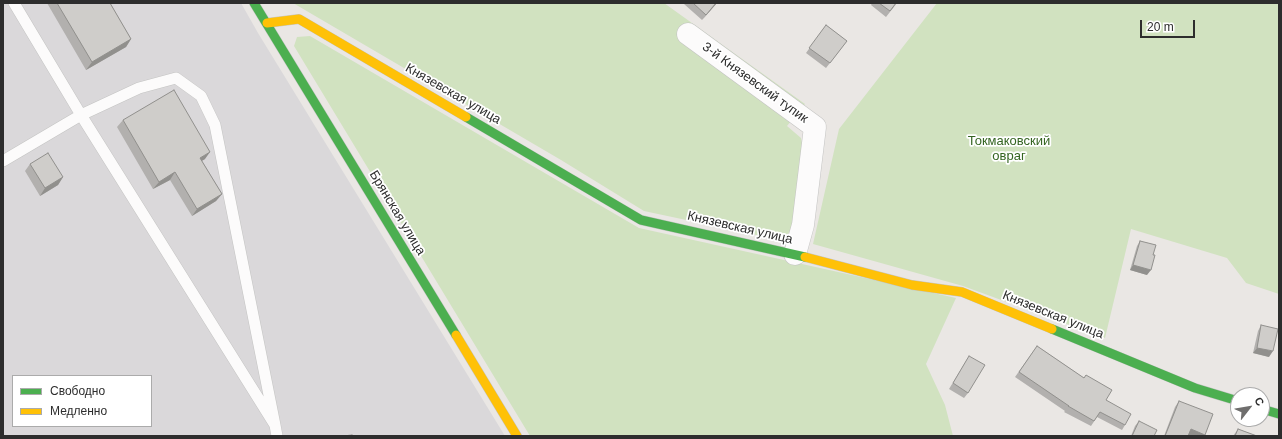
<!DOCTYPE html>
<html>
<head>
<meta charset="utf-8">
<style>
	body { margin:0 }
	#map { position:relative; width:1282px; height:439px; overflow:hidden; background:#eae7e4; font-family:Arial,sans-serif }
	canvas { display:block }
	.frame { position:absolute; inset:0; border:4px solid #2d2d2d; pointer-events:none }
	.legend { position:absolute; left:12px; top:375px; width:140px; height:52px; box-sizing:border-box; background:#fff; border:1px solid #ababab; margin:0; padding:5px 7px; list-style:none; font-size:12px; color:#2d2d2d }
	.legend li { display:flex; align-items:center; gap:8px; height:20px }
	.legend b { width:20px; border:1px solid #ababab }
	.north { position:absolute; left:1230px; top:387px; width:40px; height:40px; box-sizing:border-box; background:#fff; border:1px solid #ababab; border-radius:50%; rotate:59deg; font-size:11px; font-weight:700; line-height:16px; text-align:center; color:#2d2d2d }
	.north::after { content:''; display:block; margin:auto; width:14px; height:18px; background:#6f6e6d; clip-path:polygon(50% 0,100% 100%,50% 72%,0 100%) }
	.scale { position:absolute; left:1140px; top:20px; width:55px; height:18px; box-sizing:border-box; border:2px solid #2d2d2d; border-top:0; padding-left:5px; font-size:12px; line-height:14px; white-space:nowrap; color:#2d2d2d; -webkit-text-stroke:3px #fff; paint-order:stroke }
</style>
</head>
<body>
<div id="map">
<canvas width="1282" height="439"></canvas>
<div class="frame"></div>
<ul class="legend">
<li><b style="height:5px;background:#4caf50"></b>Свободно</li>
<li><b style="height:5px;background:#ffc107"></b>Медленно</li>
</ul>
<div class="north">С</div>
<div class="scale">20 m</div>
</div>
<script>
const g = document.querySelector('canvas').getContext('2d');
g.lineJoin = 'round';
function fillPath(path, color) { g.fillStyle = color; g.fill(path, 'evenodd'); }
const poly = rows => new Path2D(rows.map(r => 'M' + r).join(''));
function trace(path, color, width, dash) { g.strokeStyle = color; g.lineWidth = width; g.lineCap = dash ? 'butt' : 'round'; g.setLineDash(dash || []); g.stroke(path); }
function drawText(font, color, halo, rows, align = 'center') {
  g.font = font + ' Arial,sans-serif'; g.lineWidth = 3.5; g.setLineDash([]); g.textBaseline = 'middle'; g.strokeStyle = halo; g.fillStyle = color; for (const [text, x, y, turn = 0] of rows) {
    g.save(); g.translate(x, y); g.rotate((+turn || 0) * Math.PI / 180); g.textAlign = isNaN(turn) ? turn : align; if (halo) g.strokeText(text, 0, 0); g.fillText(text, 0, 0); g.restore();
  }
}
fillPath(poly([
	[3,3,241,3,258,33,505,436,3,436],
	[13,376,151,376,151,426,13,426]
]), '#dad8da');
fillPath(poly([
	[293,3,664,3,805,104,787,126,801,138,804,153,791,231,780,240,644,211,561,160],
	[937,3,1279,3,1279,294,1246,283,1227,258,1131,229,1105,338,963,286,813,244,839,129],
	[310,36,639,228,956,298,926,364,945,405,953,436,530,436,294,46,297,37]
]), '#d1e2c0');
const lane = poly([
	[3,161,81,115,14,3],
	[275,425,215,125,201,96,176,78,139,88,81,115,275,425,277,436]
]);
const street = poly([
	[688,34,815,127,803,225,795,254]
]);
const fast = poly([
	[254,3,456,335],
	[466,117,641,220,805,257],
	[1052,329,1195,388,1238,401],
	[1262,409,1279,414]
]);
const slow = poly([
	[267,23,299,19,466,117],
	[805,257,912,285,962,292,1052,329],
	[456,335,517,436]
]);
trace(lane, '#c4c4c3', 12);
trace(street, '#c4c4c3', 23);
trace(fast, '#c4c4c3', 10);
trace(slow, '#c4c4c3', 10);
trace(lane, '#fcfbfb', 11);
trace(street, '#fcfbfb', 22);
trace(fast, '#4caf50', 9);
trace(slow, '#ffc107', 9);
fillPath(poly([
	[47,3,110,3,131,39,126,47,86,70],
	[685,3,717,3,702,20,684,4],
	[872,3,897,3,886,17,871,5],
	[826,25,847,41,826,68,806,53],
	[123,120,205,159,202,161,222,194,216,201,192,216,170,180,153,189,117,127],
	[30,164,63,177,58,185,40,196,25,171],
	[1140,241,1147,275,1130,270,1137,246],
	[1261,325,1269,357,1253,353,1258,331],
	[1037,346,1084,378,1086,375,1106,400,1125,425,1122,430,1097,417,1091,426,1064,412,1065,411,1015,377],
	[969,356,968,393,964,398,949,389],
	[1179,401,1205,435,1204,436,1191,436,1188,435,1188,436,1164,436,1175,407],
	[1139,421,1154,436,1131,436,1135,426],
	[1238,429,1257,436,1233,436]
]), '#b2b0ae');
fillPath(poly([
	[716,3,717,3,702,20,706,15],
	[131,39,126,47,86,70,92,62],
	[210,152,205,159,194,165,200,158],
	[175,172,170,180,153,189,159,182],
	[63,177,58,185,40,196,45,188],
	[222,194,216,201,192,216,197,209],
	[1133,265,1151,270,1147,275,1130,270],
	[1257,348,1273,351,1269,357,1253,353],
	[1191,429,1205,435,1204,436,1191,436,1187,434]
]), '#91908d');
const building = poly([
	[57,3,110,3,131,39,92,62,57,3],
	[693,3,716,3,706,15,693,3],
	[879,3,896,3,890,11,879,3],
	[826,25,847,41,830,63,809,48,826,25],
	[174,90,210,152,200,158,222,194,197,209,175,172,159,182,123,120,174,90],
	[48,153,63,177,45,188,30,164,48,153],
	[1140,241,1156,245,1153,255,1155,255,1151,270,1133,265,1140,241],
	[1261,325,1278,329,1273,351,1257,348,1261,325],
	[1037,346,1084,378,1086,375,1112,390,1106,400,1131,414,1125,425,1100,412,1094,421,1068,406,1069,406,1019,372,1037,346],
	[969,356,985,365,968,393,953,383,969,356],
	[1179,401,1213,414,1205,435,1191,429,1188,436,1165,436,1179,401],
	[1139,421,1157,430,1154,436,1132,436,1139,421],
	[1238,429,1257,436,1235,436,1238,429],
	[352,435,352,436,343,436,352,435]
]);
fillPath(building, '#cfcdca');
trace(building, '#91908d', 1);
drawText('13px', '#2d2d2d', '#fff', [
	["3-й Князевский тупик",755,83,36],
	["Князевская улица",453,94,30],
	["Брянская улица",397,213,59],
	["Князевская улица",740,228,13],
	["Князевская улица",1053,315,22]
]);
drawText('13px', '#356522', '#fff', [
	["Токмаковский",1009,141],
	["овраг",1009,156]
]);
</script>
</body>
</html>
